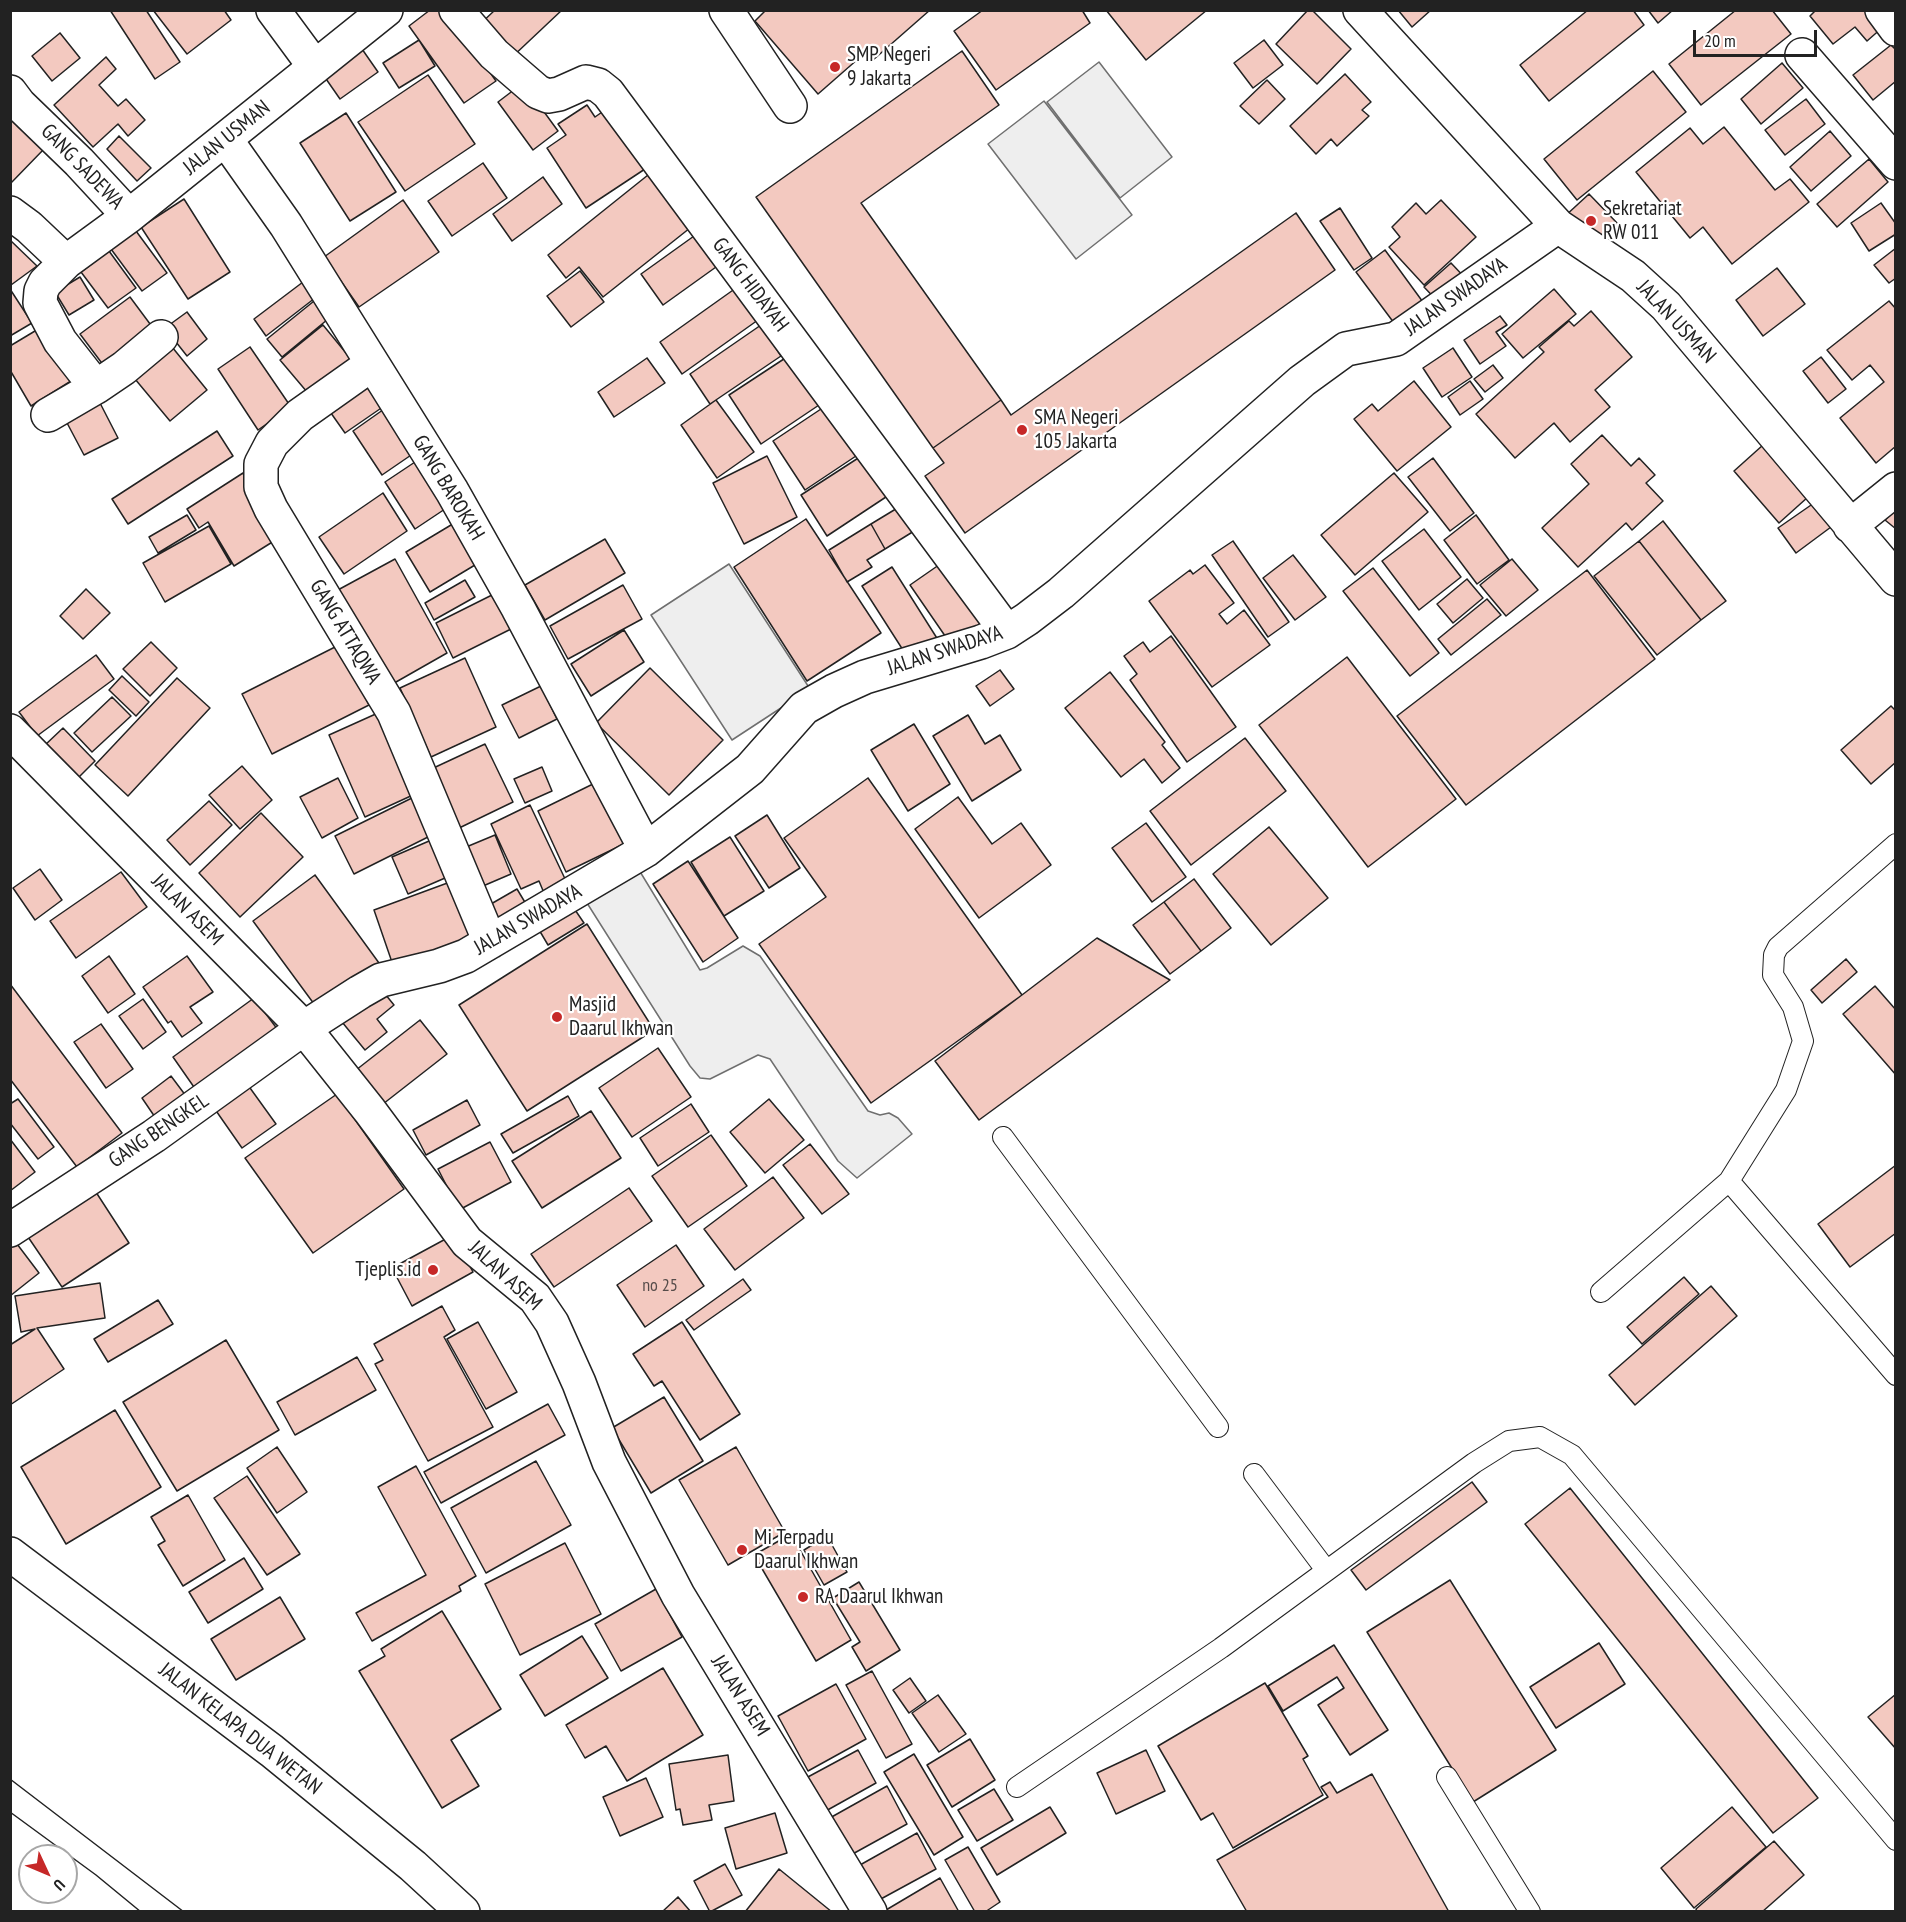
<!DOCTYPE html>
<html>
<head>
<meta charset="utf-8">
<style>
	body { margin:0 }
	#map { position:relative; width:1906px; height:1922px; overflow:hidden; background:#fff; font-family:"PT Sans Narrow",sans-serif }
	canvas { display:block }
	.frame { position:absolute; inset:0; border:12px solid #222; pointer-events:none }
	.north { position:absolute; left:18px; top:1844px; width:60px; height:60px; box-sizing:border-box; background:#fff; border:2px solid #a7a7a7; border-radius:50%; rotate:134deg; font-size:16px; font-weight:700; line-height:24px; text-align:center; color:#222 }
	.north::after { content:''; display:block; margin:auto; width:21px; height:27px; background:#c62828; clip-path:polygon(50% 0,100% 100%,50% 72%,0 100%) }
	.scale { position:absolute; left:1693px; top:30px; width:124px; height:27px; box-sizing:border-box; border:3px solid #222; border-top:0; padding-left:8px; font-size:18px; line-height:21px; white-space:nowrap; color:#222; -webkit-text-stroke:4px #fff; paint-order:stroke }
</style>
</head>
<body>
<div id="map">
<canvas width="1906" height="1922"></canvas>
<div class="frame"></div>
<div class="north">U</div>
<div class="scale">20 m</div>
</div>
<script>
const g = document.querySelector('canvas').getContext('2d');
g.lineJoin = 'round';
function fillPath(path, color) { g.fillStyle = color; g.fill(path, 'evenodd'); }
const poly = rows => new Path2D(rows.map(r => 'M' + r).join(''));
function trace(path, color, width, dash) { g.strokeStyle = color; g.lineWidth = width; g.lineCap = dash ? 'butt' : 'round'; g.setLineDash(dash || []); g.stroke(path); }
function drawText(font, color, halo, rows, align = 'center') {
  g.font = font + ' "PT Sans Narrow",sans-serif'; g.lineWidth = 4.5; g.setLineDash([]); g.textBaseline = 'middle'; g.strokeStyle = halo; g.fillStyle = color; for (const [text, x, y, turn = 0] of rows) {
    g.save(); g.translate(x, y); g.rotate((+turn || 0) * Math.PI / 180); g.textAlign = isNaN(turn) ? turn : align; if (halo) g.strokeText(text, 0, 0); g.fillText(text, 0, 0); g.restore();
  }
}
const green = poly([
	[1099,62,1172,157,1120,198,1047,102,1099,62],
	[1044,101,1132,215,1076,259,988,144,1044,101],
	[729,564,810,689,732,740,651,615,729,564],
	[639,870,700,970,707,968,743,946,760,956,868,1111,880,1115,889,1113,898,1118,912,1134,857,1178,838,1161,770,1059,758,1055,710,1079,700,1078,690,1066,587,903,639,870]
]);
fillPath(green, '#eee');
trace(green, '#6f6f6f', 1.5);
const building = poly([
	[110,10,146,10,180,62,155,79,110,10],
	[153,10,224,10,231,20,187,54,153,10],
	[430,10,446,10,496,81,464,103,409,26,430,10],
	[495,10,562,10,510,59,478,26,495,10],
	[766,10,930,10,873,60,866,52,818,94,755,21,766,10],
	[983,10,1082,10,1090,23,996,90,954,31,983,10],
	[1106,10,1207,10,1146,60,1106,10],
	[1308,10,1312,10,1351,49,1317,84,1276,44,1308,10],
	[1398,10,1431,10,1412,27,1398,10],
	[1588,10,1633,10,1644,25,1549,101,1520,65,1588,10],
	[1648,10,1673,10,1658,23,1648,10],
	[1736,10,1772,10,1791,34,1701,105,1669,64,1736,10],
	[1816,10,1869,10,1883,27,1867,41,1855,27,1833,44,1810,16,1816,10],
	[60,33,80,58,52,81,32,56,60,33],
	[419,40,435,66,399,88,383,63,419,40],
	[1264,40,1283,65,1253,88,1234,63,1264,40],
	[1891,45,1896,50,1896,81,1873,100,1853,75,1891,45],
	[362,49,378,72,340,99,324,76,362,49],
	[962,51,999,105,861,203,1001,400,933,448,756,197,962,51],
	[106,57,116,69,99,85,118,106,126,99,145,120,128,136,118,124,93,147,54,105,106,57],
	[1782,63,1803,88,1761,124,1741,99,1782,63],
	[1653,71,1686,112,1577,200,1544,159,1653,71],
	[1345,74,1371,102,1362,110,1369,116,1337,146,1331,139,1316,154,1290,126,1345,74],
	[428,75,475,144,405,191,358,122,428,75],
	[1267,80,1285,99,1259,124,1240,106,1267,80],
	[523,83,558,131,533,150,498,102,523,83],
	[1806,99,1825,124,1785,155,1765,130,1806,99],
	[587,105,595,117,605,110,645,169,586,208,547,148,566,135,558,124,587,105],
	[346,113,396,192,350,221,300,143,346,113],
	[10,116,44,149,10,184,10,116],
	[1724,127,1775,190,1790,179,1809,202,1732,264,1703,227,1690,238,1636,172,1690,128,1703,144,1724,127],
	[1830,131,1851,156,1811,191,1790,167,1830,131],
	[119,136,151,168,137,181,107,149,119,136],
	[1869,159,1888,182,1837,227,1817,204,1869,159],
	[483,163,507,198,452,236,428,201,483,163],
	[648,175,690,228,603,297,579,267,566,278,548,255,648,175],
	[543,177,562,204,512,241,493,214,543,177],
	[1589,194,1618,224,1594,248,1564,217,1589,194],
	[184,199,230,272,188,299,141,227,184,199],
	[403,200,439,252,359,307,324,257,403,200],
	[1441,200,1476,237,1424,285,1389,247,1400,237,1392,227,1416,203,1426,214,1441,200],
	[1881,203,1896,224,1896,234,1869,251,1851,223,1881,203],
	[1340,208,1372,258,1354,270,1320,221,1340,208],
	[1296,213,1335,270,965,533,925,476,944,463,933,448,1001,400,1011,415,1296,213],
	[136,231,167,273,142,291,111,249,136,231],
	[701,231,723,262,663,305,641,274,701,231],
	[10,240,37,266,11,285,10,285,10,240],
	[1896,248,1896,278,1889,283,1874,265,1896,248],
	[1385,250,1428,309,1400,331,1356,272,1385,250],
	[109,251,136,288,108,308,81,272,109,251],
	[1451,263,1469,282,1442,306,1424,287,1451,263],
	[1777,268,1805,304,1763,336,1736,300,1777,268],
	[580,271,604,302,571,327,547,296,580,271],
	[80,277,94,300,69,315,55,292,80,277],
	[303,282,315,298,266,336,254,319,303,282],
	[743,283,765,315,682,374,660,342,743,283],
	[10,289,32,323,10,336,10,289],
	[1554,289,1576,314,1523,358,1502,334,1554,289],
	[130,297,156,332,107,370,80,334,130,297],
	[319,297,333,315,282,357,267,339,319,297],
	[1889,301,1896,309,1896,446,1876,463,1840,418,1884,382,1870,365,1852,380,1827,350,1889,301],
	[1591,311,1632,357,1595,390,1610,407,1570,442,1554,423,1515,458,1476,414,1544,352,1539,347,1569,321,1574,326,1591,311],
	[187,312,207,339,187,356,165,328,187,312],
	[1500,316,1507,325,1496,332,1506,346,1480,364,1464,340,1500,316],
	[323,325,355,364,313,399,280,360,323,325],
	[761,325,781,356,710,404,690,374,761,325],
	[40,328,71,381,31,406,10,370,10,346,40,328],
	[168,342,207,390,170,421,130,373,168,342],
	[250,347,291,407,258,430,218,369,250,347],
	[1453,348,1472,377,1442,397,1423,368,1453,348],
	[793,353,825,401,761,444,729,395,793,353],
	[1821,357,1846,389,1828,403,1803,371,1821,357],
	[647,358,665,383,614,417,598,392,647,358],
	[1493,365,1503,378,1485,392,1474,379,1493,365],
	[372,375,390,402,345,433,326,406,372,375],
	[1414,381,1451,427,1397,471,1354,419,1372,404,1378,411,1414,381],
	[1470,381,1483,399,1460,415,1448,397,1470,381],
	[716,400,754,452,717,478,681,425,716,400],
	[100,403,118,438,84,455,66,421,100,403],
	[830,403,862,452,805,490,773,441,830,403],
	[387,407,417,451,382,475,353,431,387,407],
	[217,431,233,456,128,524,112,499,217,431],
	[1602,435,1631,466,1639,458,1655,475,1646,483,1663,501,1632,530,1626,523,1578,567,1542,528,1589,484,1571,464,1602,435],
	[1763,445,1808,497,1779,523,1734,471,1763,445],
	[866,453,892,493,827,536,801,495,866,453],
	[767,456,797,517,744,544,713,483,767,456],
	[421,458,451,505,415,529,385,482,421,458],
	[1433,458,1474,513,1450,531,1408,477,1433,458],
	[243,473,282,536,234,566,208,522,199,528,187,509,243,473],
	[1394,473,1428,512,1355,575,1321,535,1394,473],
	[383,493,407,531,344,574,319,537,383,493],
	[1814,503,1831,527,1796,553,1778,528,1814,503],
	[904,504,919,528,885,549,871,524,904,504],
	[1896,509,1896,529,1885,520,1896,509],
	[187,515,196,530,158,553,149,537,187,515],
	[1476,515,1509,560,1477,584,1444,540,1476,515],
	[806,519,881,633,807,681,734,567,806,519],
	[1663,521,1726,601,1701,620,1639,541,1663,521],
	[456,522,480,562,430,592,406,552,456,522],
	[871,524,885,549,867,560,872,567,847,582,829,550,871,524],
	[209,526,231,564,165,602,143,563,209,526],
	[1424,529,1461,577,1419,610,1382,561,1424,529],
	[605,539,625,573,545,620,525,585,605,539],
	[1233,541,1289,622,1268,637,1212,555,1233,541],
	[1639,541,1701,620,1657,655,1594,576,1639,541],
	[1293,555,1326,597,1295,620,1263,578,1293,555],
	[395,559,447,653,389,686,336,591,395,559],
	[1512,559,1538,590,1506,616,1480,585,1512,559],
	[946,560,988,622,952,646,910,585,946,560],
	[1205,565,1234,603,1219,614,1227,624,1244,610,1270,645,1212,687,1149,601,1190,570,1193,574,1205,565],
	[892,567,940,643,910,661,862,586,892,567],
	[1373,568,1439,653,1410,676,1343,591,1373,568],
	[1587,570,1655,659,1466,805,1397,716,1587,570],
	[1467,579,1483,598,1453,623,1437,604,1467,579],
	[465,580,475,597,434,620,425,603,465,580],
	[623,585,642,619,568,659,550,626,623,585],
	[86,589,110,613,83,639,60,616,86,589],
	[496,593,513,628,453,658,436,623,496,593],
	[1487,599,1501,615,1451,655,1438,639,1487,599],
	[624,630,644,662,591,696,571,664,624,630],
	[1171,636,1236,727,1187,762,1130,680,1137,674,1124,656,1143,642,1150,652,1171,636],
	[151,642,177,668,150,696,123,669,151,642],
	[339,645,369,705,272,754,242,694,339,645],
	[96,655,114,679,37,736,19,712,96,655],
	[1347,657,1456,799,1368,867,1259,725,1347,657],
	[465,658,496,727,431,757,400,688,465,658],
	[650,668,723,740,669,795,596,723,650,668],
	[1000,670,1014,689,990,706,976,686,1000,670],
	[1110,672,1165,742,1162,745,1180,768,1162,783,1144,759,1121,777,1065,708,1110,672],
	[122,676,149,702,136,716,109,690,122,676],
	[177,678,210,708,128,796,95,765,177,678],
	[541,686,557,719,519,738,502,705,541,686],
	[112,697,131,716,92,752,74,733,112,697],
	[1891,706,1896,711,1896,762,1871,784,1841,750,1891,706],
	[389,708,426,789,365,817,329,735,389,708],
	[968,715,985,744,1000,735,1021,770,972,801,933,736,968,715],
	[914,724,950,784,908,811,871,750,914,724],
	[63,728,95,761,76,780,44,746,63,728],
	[1245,738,1286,791,1191,865,1150,811,1245,738],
	[485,744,513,802,455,830,427,771,485,744],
	[242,766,272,800,240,829,209,795,242,766],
	[542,767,552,791,525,803,514,779,542,767],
	[338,778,358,818,322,838,300,797,338,778],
	[868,778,1022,995,871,1103,759,944,826,897,784,838,868,778],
	[595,783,624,844,566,872,538,811,595,783],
	[422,793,440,831,354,874,335,836,422,793],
	[958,797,992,844,1021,823,1051,865,979,918,915,829,958,797],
	[209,801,232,825,190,865,167,840,209,801],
	[530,805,567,883,544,893,539,881,521,889,491,824,530,805],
	[261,813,303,857,240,917,199,873,261,813],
	[767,815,800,868,769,888,735,836,767,815],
	[1146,823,1186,877,1152,902,1112,848,1146,823],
	[1269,827,1328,898,1271,945,1213,874,1269,827],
	[443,835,459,872,408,894,392,857,443,835],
	[495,835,511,874,476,889,459,850,495,835],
	[730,837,764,891,724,916,691,862,730,837],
	[688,861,738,938,703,962,653,884,688,861],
	[40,869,62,900,35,920,13,888,40,869],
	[121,872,147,907,76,958,50,921,121,872],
	[315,875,379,963,317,1008,253,921,315,875],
	[461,878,482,936,394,968,374,910,461,878],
	[1194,879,1231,928,1201,951,1164,902,1194,879],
	[517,889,529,909,495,929,484,908,517,889],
	[569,901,584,923,548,945,535,923,569,901],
	[1164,902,1201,951,1170,974,1133,925,1164,902],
	[587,924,654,1030,527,1111,459,1005,587,924],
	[1097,938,1170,980,979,1120,935,1061,1097,938],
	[109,956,135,994,108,1013,82,976,109,956],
	[187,956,213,992,190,1007,202,1023,182,1037,171,1021,168,1023,143,987,187,956],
	[1846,959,1857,972,1822,1003,1811,990,1846,959],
	[10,984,122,1133,77,1167,10,1079,10,984],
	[1875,986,1896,1010,1896,1075,1843,1014,1875,986],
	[381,989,394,1005,377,1019,387,1032,365,1050,342,1022,381,989],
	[254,998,278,1030,196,1090,173,1057,254,998],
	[143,999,166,1032,143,1049,119,1016,143,999],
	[420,1020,447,1054,383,1104,356,1070,420,1020],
	[101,1024,133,1069,106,1088,74,1042,101,1024],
	[658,1048,691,1097,632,1137,599,1088,658,1048],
	[171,1076,189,1100,159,1123,142,1098,171,1076],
	[245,1081,276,1124,242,1148,212,1105,245,1081],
	[337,1094,404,1189,313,1253,245,1158,337,1094],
	[568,1096,579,1116,513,1153,501,1134,568,1096],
	[18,1099,54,1147,38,1159,10,1123,10,1104,18,1099],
	[769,1099,804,1140,765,1173,730,1132,769,1099],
	[467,1100,480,1125,426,1155,413,1130,467,1100],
	[691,1104,709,1132,658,1166,640,1138,691,1104],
	[591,1111,621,1158,542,1208,512,1161,591,1111],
	[711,1135,747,1186,688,1227,652,1176,711,1135],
	[10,1139,35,1172,10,1191,10,1139],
	[490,1142,511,1182,459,1210,438,1169,490,1142],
	[810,1144,849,1194,822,1214,783,1165,810,1144],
	[1896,1165,1896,1233,1850,1267,1818,1224,1896,1165],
	[773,1177,804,1218,735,1270,704,1229,773,1177],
	[92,1186,129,1243,62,1287,24,1231,92,1186],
	[629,1188,652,1221,554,1287,531,1254,629,1188],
	[453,1235,473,1272,412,1306,392,1268,453,1235],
	[14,1240,39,1273,10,1296,10,1243,14,1240],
	[676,1245,704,1286,645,1327,617,1285,676,1245],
	[1684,1277,1699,1294,1642,1344,1627,1327,1684,1277],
	[743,1279,751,1290,694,1330,686,1320,743,1279],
	[100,1283,105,1318,37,1328,64,1369,10,1405,10,1345,35,1329,21,1332,15,1296,100,1283],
	[1711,1286,1737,1316,1635,1405,1609,1375,1711,1286],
	[158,1300,173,1324,108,1362,94,1339,158,1300],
	[442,1306,455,1330,444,1337,493,1427,428,1461,375,1364,383,1360,374,1344,442,1306],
	[478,1322,517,1392,486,1409,447,1339,478,1322],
	[682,1322,740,1414,700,1440,662,1381,654,1386,633,1354,682,1322],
	[226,1340,279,1430,177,1491,123,1402,226,1340],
	[357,1357,376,1390,295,1435,277,1402,357,1357],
	[664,1397,703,1461,651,1493,612,1428,664,1397],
	[548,1404,565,1435,441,1503,424,1472,548,1404],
	[115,1410,161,1487,66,1544,21,1467,115,1410],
	[277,1447,307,1492,277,1513,247,1468,277,1447],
	[736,1447,785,1532,728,1565,679,1480,736,1447],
	[536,1461,571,1525,486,1573,451,1508,536,1461],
	[416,1466,476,1576,459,1586,461,1591,372,1641,356,1613,426,1575,378,1487,416,1466],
	[247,1476,300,1554,267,1575,214,1498,247,1476],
	[1472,1482,1487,1502,1366,1590,1351,1570,1472,1482],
	[1570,1488,1818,1798,1773,1833,1525,1524,1570,1488],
	[188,1495,225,1560,183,1586,158,1545,165,1541,151,1517,188,1495],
	[791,1534,851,1640,816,1661,754,1555,791,1534],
	[827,1536,847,1572,824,1585,804,1550,827,1536],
	[565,1543,601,1614,520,1655,485,1584,565,1543],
	[244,1558,263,1589,208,1623,189,1592,244,1558],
	[1450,1580,1556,1750,1473,1802,1367,1632,1450,1580],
	[859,1582,900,1650,866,1671,852,1647,860,1642,833,1598,859,1582],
	[656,1589,682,1637,621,1671,595,1624,656,1589],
	[280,1597,305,1639,236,1680,211,1639,280,1597],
	[442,1611,501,1709,451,1740,479,1786,442,1808,359,1671,385,1656,381,1649,442,1611],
	[582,1636,608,1678,545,1716,520,1675,582,1636],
	[1599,1643,1625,1684,1556,1728,1530,1687,1599,1643],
	[1334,1645,1388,1730,1350,1755,1318,1705,1344,1688,1337,1677,1283,1711,1268,1686,1334,1645],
	[663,1668,703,1735,627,1781,606,1746,585,1758,566,1725,663,1668],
	[872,1671,912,1744,886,1758,846,1685,872,1671],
	[910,1678,926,1701,909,1713,893,1690,910,1678],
	[1265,1683,1308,1756,1303,1759,1323,1795,1233,1848,1213,1813,1201,1820,1158,1746,1265,1683],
	[836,1684,866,1739,808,1771,778,1716,836,1684],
	[1896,1694,1896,1749,1868,1717,1896,1694],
	[938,1695,966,1734,939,1752,912,1713,938,1695],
	[970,1739,995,1780,952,1807,927,1765,970,1739],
	[858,1750,876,1783,824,1812,806,1778,858,1750],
	[1146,1750,1165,1791,1116,1814,1097,1773,1146,1750],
	[914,1754,963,1837,934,1855,884,1772,914,1754],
	[728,1755,734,1801,709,1805,712,1820,683,1825,680,1809,676,1810,669,1764,728,1755],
	[1372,1774,1449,1912,1247,1912,1217,1860,1328,1797,1321,1787,1330,1782,1337,1793,1372,1774],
	[646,1778,663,1817,620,1836,603,1797,646,1778],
	[887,1786,907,1824,849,1856,828,1819,887,1786],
	[994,1789,1013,1820,977,1841,958,1810,994,1789],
	[1050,1807,1066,1833,997,1875,981,1848,1050,1807],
	[1732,1807,1766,1847,1694,1908,1661,1868,1732,1807],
	[775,1813,787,1853,736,1869,725,1828,775,1813],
	[917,1833,936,1869,879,1900,860,1865,917,1833],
	[1774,1841,1804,1875,1762,1912,1697,1912,1696,1909,1774,1841],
	[968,1847,1000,1902,985,1912,975,1912,945,1860,968,1847],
	[725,1864,742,1895,710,1912,694,1881,725,1864],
	[779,1869,832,1912,745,1912,779,1869],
	[940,1878,959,1912,887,1912,886,1910,940,1878],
	[678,1897,691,1912,662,1912,678,1897]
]);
fillPath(building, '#f3c9c0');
trace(building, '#222', 1.5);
const service = poly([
	[1003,1137,1218,1427],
	[1729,1181,1896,1375],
	[1601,1292,1729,1181,1786,1090,1803,1041,1793,1007,1773,975,1774,955,1778,947,1896,844],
	[1254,1474,1326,1570],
	[1447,1777,1530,1912],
	[1017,1787,1221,1648,1474,1463,1509,1441,1540,1437,1572,1455,1896,1840]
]);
const minor = poly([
	[273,10,315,67],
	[456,10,494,54,538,92,548,96,559,94,586,82,598,85,608,93,1007,632],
	[726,10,790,106],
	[1360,10,1558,226,1633,276,1666,306,1896,579],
	[1882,10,1896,29],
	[1802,55,1896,163],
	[10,92,19,104,79,162,129,216],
	[226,140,286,225,452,491,518,608,646,850],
	[10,213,29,227,66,262],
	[372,364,300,415,272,443,261,464,261,487,271,509,394,713,490,942],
	[96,387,60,341,40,303,41,291,45,283,66,262,129,216,386,10],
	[48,415,96,387,124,368,161,337],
	[1850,526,1896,489],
	[10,731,304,1028,370,1111,467,1242,535,1298,552,1323,579,1383,609,1462,678,1595,870,1912],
	[10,1230,154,1136,304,1028,360,992,381,980,439,966,466,956,646,850,750,769,804,708,834,691,865,677,981,642,1007,632,1027,619,1061,593,1302,381,1346,349,1396,339,1558,226]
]);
const tertiary = poly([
	[10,1554,272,1751,413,1866,463,1912]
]);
trace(service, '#222', 22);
trace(minor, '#222', 36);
trace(tertiary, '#222', 36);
trace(service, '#fff', 20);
trace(minor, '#fff', 33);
trace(tertiary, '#fff', 33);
trace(poly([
	[10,1779,184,1912],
	[10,1812,96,1875,141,1912]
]), '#222', 1.5);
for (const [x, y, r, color] of [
	[835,67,6,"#c62828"],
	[1591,221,6,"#c62828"],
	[1022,430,6,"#c62828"],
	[557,1017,6,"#c62828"],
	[433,1270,6,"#c62828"],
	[742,1550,6,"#c62828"],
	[803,1597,6,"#c62828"]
]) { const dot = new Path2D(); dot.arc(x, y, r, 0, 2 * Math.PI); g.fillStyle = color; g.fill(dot); trace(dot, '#fff', 2); }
drawText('18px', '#564c4a', null, [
	["no 25",660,1286]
]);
drawText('21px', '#222', '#fff', [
	["SMP Negeri",847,55],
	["9 Jakarta",847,79],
	["Sekretariat",1603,209],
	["RW 011",1603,233],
	["SMA Negeri",1034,418],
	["105 Jakarta",1034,442],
	["Masjid",569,1005],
	["Daarul Ikhwan",569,1029],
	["Tjeplis.id",421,1270,"right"],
	["Mi Terpadu",754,1538],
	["Daarul Ikhwan",754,1562],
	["RA Daarul Ikhwan",815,1597]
], 'left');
drawText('21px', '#222', '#fff', [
	["JALAN USMAN",227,138,-39],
	["GANG SADEWA",82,167,46],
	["GANG HIDAYAH",750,285,53],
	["JALAN SWADAYA",1456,297,-35],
	["JALAN USMAN",1676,322,47],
	["GANG BAROKAH",448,488,59],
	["GANG ATTAQWA",345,632,59],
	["JALAN SWADAYA",945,651,-18],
	["JALAN ASEM",187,910,45],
	["JALAN SWADAYA",528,920,-30],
	["GANG BENGKEL",159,1131,-34],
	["JALAN ASEM",505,1276,43],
	["JALAN ASEM",740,1696,58],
	["JALAN KELAPA DUA WETAN",240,1729,38]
]);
</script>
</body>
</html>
